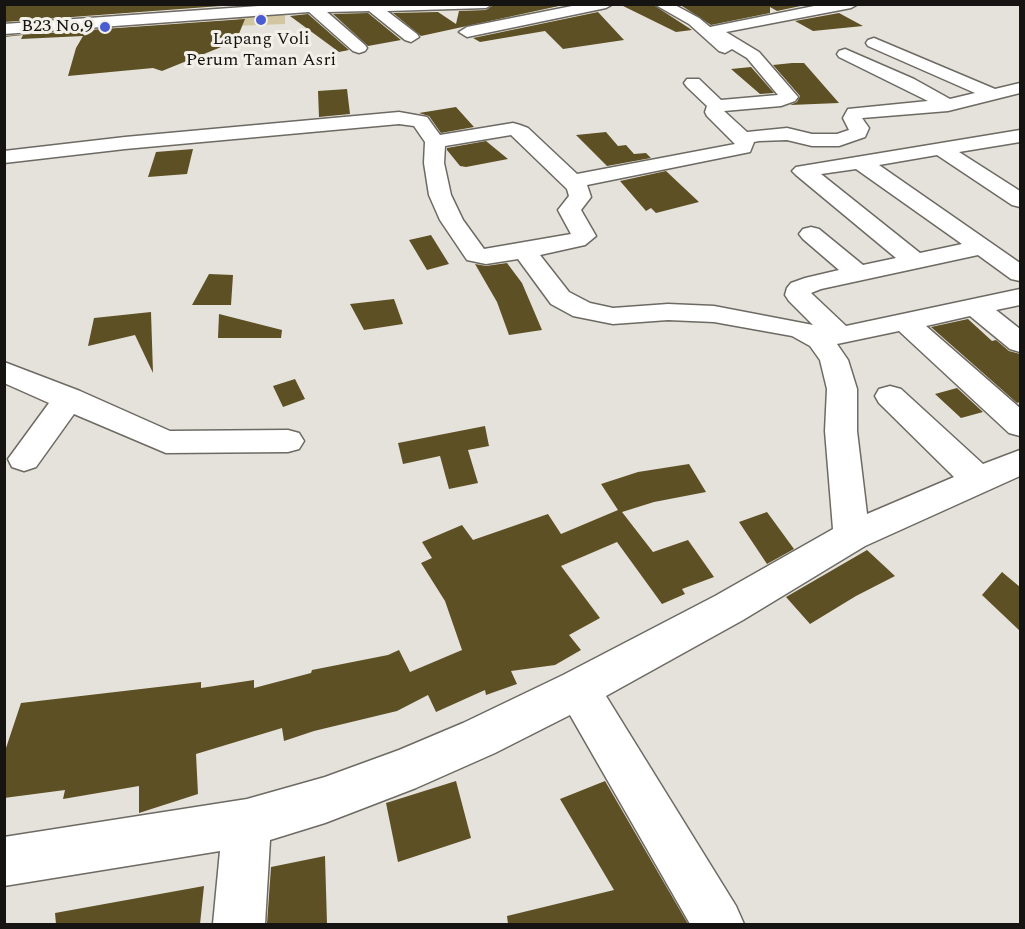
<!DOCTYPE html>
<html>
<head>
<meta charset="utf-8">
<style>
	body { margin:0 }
	#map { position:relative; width:1025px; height:929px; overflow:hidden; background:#e5e2db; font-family:Spectral,serif }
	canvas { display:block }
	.frame { position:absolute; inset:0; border:6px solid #151412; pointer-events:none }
</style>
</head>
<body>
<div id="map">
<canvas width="1025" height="929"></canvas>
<div class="frame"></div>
</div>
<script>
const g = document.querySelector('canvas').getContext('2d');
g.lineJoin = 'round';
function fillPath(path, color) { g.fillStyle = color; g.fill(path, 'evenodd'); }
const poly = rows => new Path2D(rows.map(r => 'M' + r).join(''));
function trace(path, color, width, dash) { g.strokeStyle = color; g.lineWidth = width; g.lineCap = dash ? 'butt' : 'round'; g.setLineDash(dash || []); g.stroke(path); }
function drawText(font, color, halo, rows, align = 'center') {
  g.font = font + ' Spectral,serif'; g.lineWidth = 6; g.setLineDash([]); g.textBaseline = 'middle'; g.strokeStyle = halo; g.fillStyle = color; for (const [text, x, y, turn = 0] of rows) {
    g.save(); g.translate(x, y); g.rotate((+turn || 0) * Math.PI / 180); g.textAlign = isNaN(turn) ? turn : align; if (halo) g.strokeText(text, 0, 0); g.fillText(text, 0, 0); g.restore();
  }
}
fillPath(poly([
	[285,14,285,24,235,26,239,16]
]), '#d2c6a1');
fillPath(poly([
	[4,4,248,4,4,22],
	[495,4,568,4,421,36,393,13,438,12,456,24,459,11,486,10],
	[619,4,652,4,692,30,676,32],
	[679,4,810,4,777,11,770,7,770,13,711,25],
	[598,12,624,40,563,49,545,31,480,42,473,38],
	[368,13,401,40,368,46,333,14],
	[839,13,863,26,813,31,795,21],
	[308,14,349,50,339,52,290,16],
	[245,19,236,41,162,71,153,68,68,76,76,48,83,36,21,39,23,35,4,37,4,36],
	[792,63,804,63,839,103,790,105,797,102,800,96,773,65],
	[751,67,774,93,760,94,731,69],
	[347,89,350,114,319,117,318,91],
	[456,107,474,127,441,133,429,116,419,113],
	[606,132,618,146,626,145,634,154,646,153,651,158,607,166,576,135],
	[486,141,508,159,466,167,460,166,447,150,447,148],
	[193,149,187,174,148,177,156,152],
	[666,171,699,202,656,213,651,208,646,211,620,181],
	[431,235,449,264,427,270,409,240],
	[507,263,522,283,542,330,509,335,497,302,475,264,486,266],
	[209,274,233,275,231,305,192,305],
	[394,299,403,324,364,330,350,304],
	[151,312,153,373,135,335,88,346,94,318],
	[219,314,282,330,281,338,218,338],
	[968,319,992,341,996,340,1009,351,1020,354,1020,402,1017,403,931,327],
	[295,379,305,399,283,407,273,386],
	[957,388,983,412,961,418,935,394],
	[485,426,489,446,468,450,478,483,449,489,440,456,403,464,398,443],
	[689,464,706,492,654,502,622,512,653,552,688,540,714,577,682,589,685,594,662,604,617,542,561,566,600,618,569,635,581,650,555,665,511,671,517,684,486,695,485,690,436,712,428,695,397,711,314,731,284,741,282,728,196,754,198,794,139,813,139,786,63,799,65,790,4,798,4,754,21,703,201,682,201,688,254,680,254,688,311,673,312,670,388,655,399,650,410,672,462,650,445,601,421,563,432,558,422,542,462,525,473,540,548,514,561,534,618,510,601,484,638,472],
	[767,512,794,549,767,564,739,522],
	[867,550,895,576,856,596,810,624,786,597],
	[1002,572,1020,587,1020,631,982,595],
	[456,781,471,838,398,862,386,803],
	[605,781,688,924,508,924,507,916,614,890,560,799],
	[325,856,327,924,267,924,271,867],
	[204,886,200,924,56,924,55,913]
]), '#5e5025');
const minor = poly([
	[493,4,486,8,387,11,417,34,419,37,411,42,405,40,369,11,327,12,365,45,367,48,365,51,359,53,353,51,309,12,4,34,4,24,273,5,493,4],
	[582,4,613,4,606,8,467,37,459,32,467,27,582,4],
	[654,4,673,4,699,18,710,27,824,4,858,4,851,8,726,32,759,52,798,97,795,101,781,106,724,111,747,132,787,128,812,134,837,134,849,130,843,118,848,109,928,101,839,57,837,54,839,51,845,49,914,79,950,99,975,93,868,46,866,43,868,40,874,38,995,89,1020,83,1020,93,948,111,862,118,869,128,865,137,839,146,812,146,787,140,759,141,754,142,750,152,587,185,591,197,581,210,596,236,585,245,540,255,569,292,590,303,613,308,668,304,714,306,813,325,789,301,785,295,787,288,791,283,805,278,839,270,803,239,799,234,803,229,811,227,819,229,863,265,896,258,796,175,792,171,796,167,1020,130,1020,142,959,152,1020,191,1020,207,1012,205,937,155,879,165,1020,263,1020,281,1011,279,978,255,821,289,811,293,846,326,1020,289,1020,305,996,310,1020,329,1020,352,1010,349,970,316,926,326,1020,408,1020,436,1009,433,899,331,837,344,848,360,857,389,857,431,867,514,954,477,879,403,875,396,879,389,890,386,901,389,983,464,1020,450,1020,476,865,546,743,620,606,696,736,906,744,924,690,924,570,715,495,753,416,788,325,823,270,840,265,924,213,924,220,851,4,886,4,837,247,799,325,777,399,750,463,723,563,675,715,596,833,529,825,431,827,389,820,360,810,346,792,336,714,322,668,320,613,324,573,316,551,304,518,259,486,264,467,260,440,220,429,195,424,163,425,142,414,126,399,124,125,149,4,163,4,151,125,137,399,112,427,117,440,135,513,123,520,125,528,128,577,174,735,144,707,116,705,112,707,106,687,87,684,83,687,79,699,79,721,100,778,95,747,58,732,49,725,53,719,51,689,24,654,4],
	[511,135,567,189,569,196,558,210,571,234,484,249,463,220,451,195,444,163,445,146,511,135],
	[856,169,962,244,920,253,821,174,856,169],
	[4,362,80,391,170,431,288,430,299,433,304,441,299,449,288,452,166,453,74,414,36,467,24,471,12,467,8,459,49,403,4,383,4,362]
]);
trace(minor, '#6c6a63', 3);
fillPath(minor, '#fff');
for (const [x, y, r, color] of [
	[261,20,6,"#4a5cd1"],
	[105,27,6,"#4a5cd1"]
]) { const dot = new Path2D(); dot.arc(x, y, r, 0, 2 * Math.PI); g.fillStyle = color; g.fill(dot); trace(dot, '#f2f0e8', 2); }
drawText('18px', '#151412', '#f2f0e8', [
	["B23 No.9",93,27],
	["Lapang Voli",261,40,"center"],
	["Perum Taman Asri",261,61,"center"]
], 'right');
</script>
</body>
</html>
